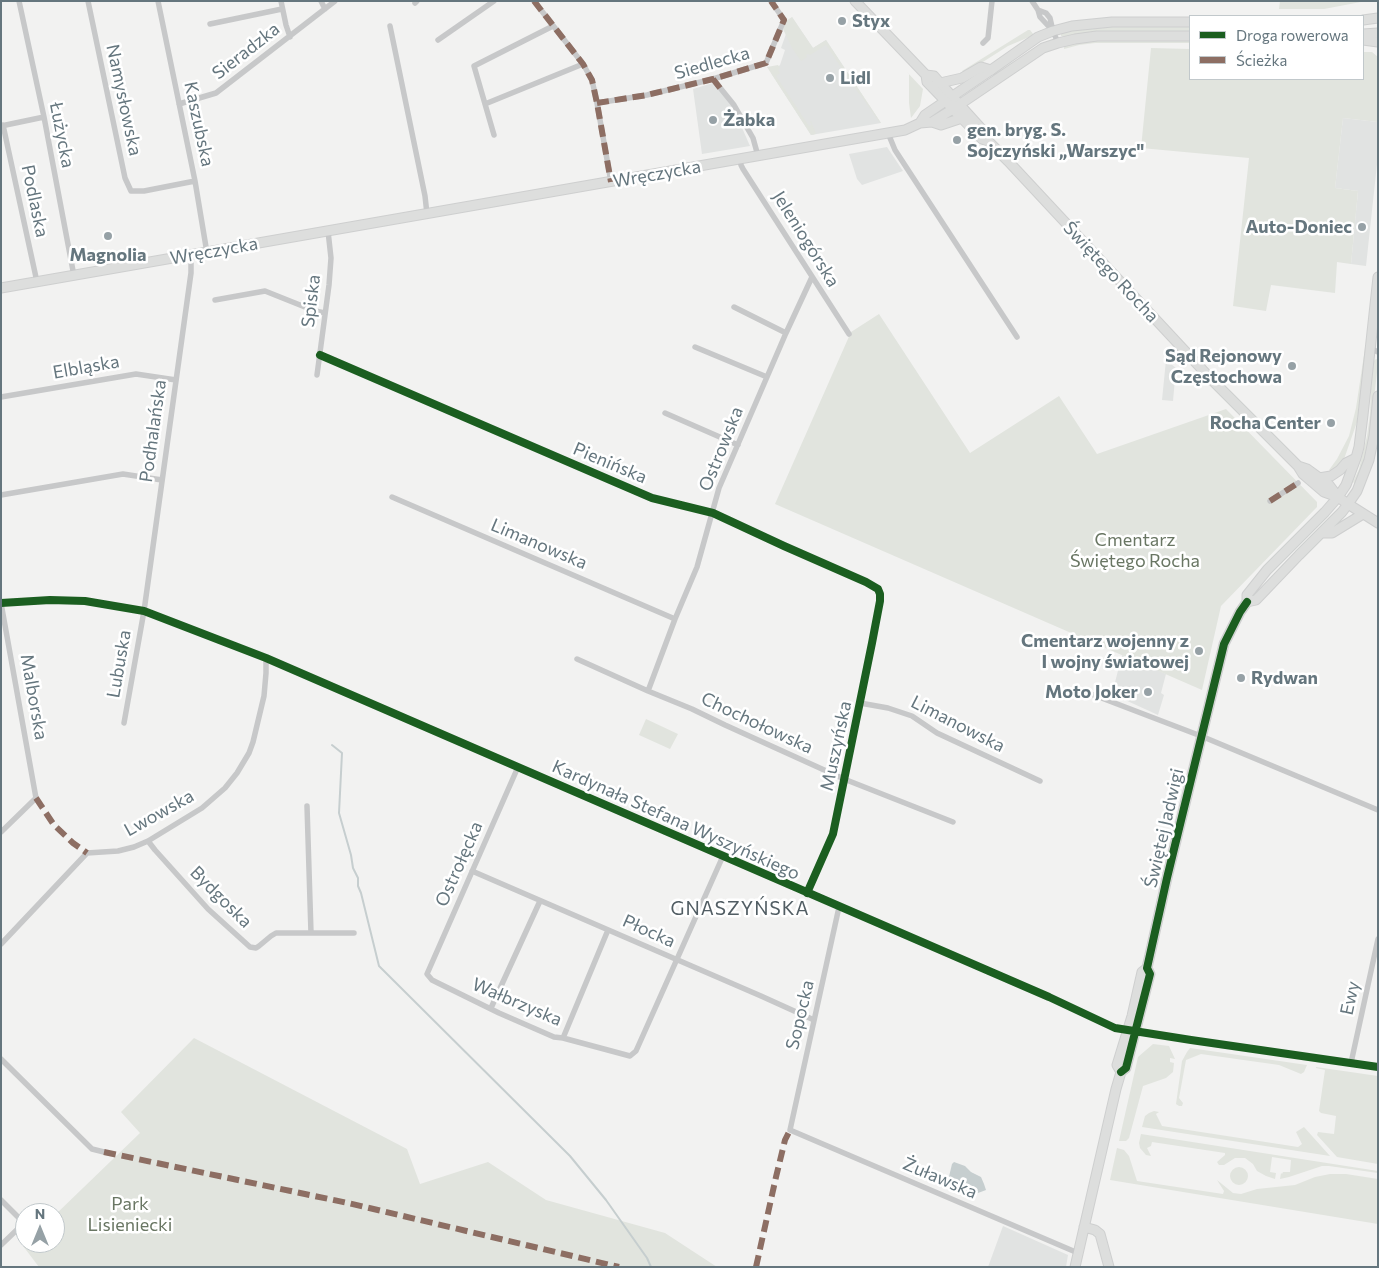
<!DOCTYPE html>
<html>
<head>
<meta charset="utf-8">
<style>
	body { margin:0 }
	#map { position:relative; width:1379px; height:1268px; overflow:hidden; background:#f2f2f1; font-family:Commissioner,sans-serif }
	canvas { display:block }
	.frame { position:absolute; inset:0; border:2px solid #65767e; pointer-events:none }
	.legend { position:absolute; left:1189px; top:15px; width:175px; height:65px; box-sizing:border-box; background:#fff; border:1px solid #c1c8cb; margin:0; padding:6px 9px; list-style:none; font-size:15px; color:#65767e }
	.legend li { display:flex; align-items:center; gap:10px; height:25px }
	.legend b { width:25px; border:1px solid #c1c8cb }
	.north { position:absolute; left:15px; top:1203px; width:50px; height:50px; box-sizing:border-box; background:#fff; border:1px solid #c1c8cb; border-radius:50%; rotate:0deg; font-size:14px; font-weight:700; line-height:20px; text-align:center; color:#65767e }
	.north::after { content:''; display:block; margin:auto; width:18px; height:22px; background:#96a1a6; clip-path:polygon(50% 0,100% 100%,50% 72%,0 100%) }
</style>
</head>
<body>
<div id="map">
<canvas width="1379" height="1268"></canvas>
<div class="frame"></div>
<ul class="legend">
<li><b style="height:6px;background:#1b5e20"></b>Droga rowerowa</li>
<li><b style="height:6px;background:#8d6e63"></b>Ścieżka</li>
</ul>
<div class="north">N</div>
</div>
<script>
const g = document.querySelector('canvas').getContext('2d');
g.lineJoin = 'round';
function fillPath(path, color) { g.fillStyle = color; g.fill(path, 'evenodd'); }
const poly = rows => new Path2D(rows.map(r => 'M' + r).join(''));
function trace(path, color, width, dash) { g.strokeStyle = color; g.lineWidth = width; g.lineCap = dash ? 'butt' : 'round'; g.setLineDash(dash || []); g.stroke(path); }
function drawText(font, color, halo, rows, align = 'center') {
  g.font = font + ' Commissioner,sans-serif'; g.lineWidth = 5; g.setLineDash([]); g.textBaseline = 'middle'; g.strokeStyle = halo; g.fillStyle = color; for (const [text, x, y, turn = 0] of rows) {
    g.save(); g.translate(x, y); g.rotate((+turn || 0) * Math.PI / 180); g.textAlign = isNaN(turn) ? turn : align; if (halo) g.strokeText(text, 0, 0); g.fillText(text, 0, 0); g.restore();
  }
}
fillPath(poly([
	[792,17,813,48,826,40,881,123,811,135,771,73,780,65,785,50,781,48],
	[713,83,732,105,750,146,702,154,693,89],
	[1343,118,1378,122,1378,155,1366,266,1351,264,1358,191,1335,188],
	[887,147,903,171,862,185,857,179,849,154],
	[1166,360,1176,368,1173,401,1162,400],
	[1122,655,1166,674,1161,693,1164,695,1158,715,1112,694],
	[1003,1226,1068,1255,1066,1267,988,1267]
]), '#e1e3e2');
fillPath(poly([
	[1280,1,1366,1,1324,9,1279,9],
	[792,17,813,48,826,40,881,123,880,123,860,94,859,94,826,45,810,55,808,54,806,55,807,57,801,61,792,48,783,29,786,21],
	[1104,26,1190,26,1190,32,1115,31,1083,34,1064,37,1061,36,1061,33,1064,31],
	[1028,30,1030,30,1034,35,1008,46,964,74,962,71],
	[1190,39,1190,43,1095,43,1079,45,1064,49,1064,47,1065,45,1094,40],
	[1151,48,1190,49,1190,79,1363,79,1363,52,1372,52,1378,57,1378,122,1343,118,1335,188,1358,191,1351,264,1337,262,1335,293,1271,285,1266,311,1233,306,1249,158,1141,148],
	[778,65,780,68,778,70,780,73,776,76,809,126,812,125,810,122,811,121,816,134,811,135,767,67],
	[906,71,923,89,920,106,911,118,909,103,909,74],
	[879,314,970,453,1059,396,1097,454,1226,409,1317,502,1317,507,1221,606,1202,690,775,504,851,332],
	[1365,348,1366,350,1357,422,1343,462,1332,472,1329,470,1337,459,1349,436,1356,408],
	[1376,359,1378,360,1378,364,1371,425,1367,451,1362,469,1355,484,1353,482,1359,469,1367,436,1370,415,1372,363],
	[646,719,678,734,670,749,639,735],
	[194,1038,407,1149,420,1184,488,1162,546,1200,665,1233,717,1267,39,1267,23,1246,26,1243,55,1243,55,1215,140,1133,121,1112],
	[1153,1044,1169,1046,1175,1059,1170,1058,1170,1062,1174,1063,1173,1072,1166,1078,1143,1086,1129,1138,1126,1141,1119,1141,1138,1057],
	[1190,1048,1307,1065,1304,1072,1301,1074,1279,1065,1201,1054,1186,1060,1179,1098,1183,1103,1182,1106,1179,1106,1176,1104,1182,1061,1187,1052],
	[1316,1067,1378,1076,1378,1164,1337,1157,1317,1135,1318,1132,1334,1134,1336,1116,1321,1113,1319,1111,1325,1070,1316,1068],
	[1154,1111,1159,1112,1156,1114,1162,1126,1298,1147,1302,1144,1296,1132,1304,1127,1330,1156,1142,1127,1145,1116,1149,1113],
	[1141,1134,1378,1171,1378,1173,1329,1166,1322,1166,1289,1177,1280,1179,1281,1173,1282,1174,1283,1172,1290,1172,1291,1160,1272,1157,1270,1172,1276,1173,1275,1179,1266,1176,1257,1171,1253,1164,1245,1158,1235,1158,1224,1165,1219,1165,1217,1162,1225,1155,1225,1153,1152,1142,1151,1146,1147,1148,1151,1156,1146,1155,1140,1148,1139,1143],
	[1117,1148,1124,1150,1129,1156,1137,1181,1223,1194,1224,1191,1217,1180,1233,1193,1241,1194,1257,1189,1295,1185,1315,1177,1330,1174,1346,1174,1378,1179,1378,1224,1110,1180],
	'1230 1176a9 9 0 1 1 18 0a9 9 0 1 1-18 0Z'
]), '#e1e4de');
fillPath(poly([
	[954,1162,965,1166,971,1172,981,1177,984,1184,986,1190,978,1193,966,1195,947,1185,952,1164]
]), '#c6cecf');
trace(poly([
	[332,745,342,753,339,813,351,855,353,868,358,878,358,886,361,893,379,966,570,1156,606,1200,647,1258,651,1267]
]), '#c6cecf', 2);
const secondary = poly([
	[1363,40,1378,42],
	[940,83,987,135,988,141],
	[932,122,941,125,962,118],
	[920,123,925,115,991,70],
	[1,288,905,130,920,123,932,122,953,109,982,139,988,141,1008,161,1212,380,1298,466,1303,474,1324,492,1338,497],
	[1298,466,1307,469,1329,485,1338,497,1348,504,1378,523],
	[1319,478,1331,476,1340,470,1346,463,1356,458],
	[1321,533,1332,533,1363,514],
	[1247,602,1256,600,1299,555,1342,512,1348,504,1357,491,1369,460,1374,436,1378,396],
	[1121,1072,1117,1065,1132,1016,1142,972,1147,968,1167,878,1224,644,1240,612,1247,602,1247,595,1267,570,1325,512,1338,497,1346,485,1356,458,1359,447,1363,415,1378,277],
	[1084,1227,1095,1230,1100,1234,1109,1267],
	[1075,1267,1116,1089,1121,1072,1126,1068,1150,974,1147,968]
]);
const primary = poly([
	[855,1,926,75,927,82,953,109,1043,48,1058,43,1075,39,1097,36,1190,36],
	[1363,20,1378,18],
	[1363,34,1378,33],
	[926,75,934,76,940,83,962,78,981,67,991,70,1038,37,1053,31,1072,26,1112,22,1190,22]
]);
trace(secondary, '#cecfcf', 11);
trace(primary, '#cecfcf', 11);
trace(poly([
	[19,1,44,117,74,276],
	[88,1,125,178,131,191,144,191,195,181],
	[158,1,195,181,207,253],
	[281,1,286,25,290,37],
	[321,1,325,9],
	[534,1,583,64,592,80,597,103,611,182],
	[1032,1,1038,10,1040,17,1053,31],
	[415,3,417,1],
	[1038,10,1046,13,1050,18,1053,31,1058,43],
	[210,24,282,9],
	[390,26,425,196,427,214],
	[438,40,494,1],
	[983,43,988,38,992,1],
	[713,79,734,105,753,138,758,156],
	[597,103,647,95,713,79,766,63,784,20,771,1],
	[179,104,216,93,335,1],
	[485,104,583,64],
	[3,125,37,282],
	[1,126,44,117],
	[888,133,895,150,1017,337],
	[494,135,474,66,553,26],
	[740,160,741,165,743,169,849,334],
	[215,300,265,291,315,311,325,313],
	[734,307,786,333],
	[695,347,767,377],
	[1370,348,1378,352],
	[320,355,652,498,713,513,784,546,866,582,878,589,880,594,880,601,872,643,833,834,807,893],
	[317,375,329,285,331,258,328,231],
	[1,397,136,374,176,380],
	[665,413,738,445],
	[1,495,123,474,162,480],
	[392,497,675,619],
	[1270,501,1298,483],
	[1,603,50,600,85,601,144,611,266,658,1049,997,1115,1028,1191,1040,1378,1067],
	[1,603,36,798,1,832],
	[577,659,648,691,692,709,725,725,844,779,953,822],
	[1078,689,1201,736,1378,810],
	[648,691,675,619,697,567,719,488,786,333,812,277],
	[860,703,888,708,912,716,937,733,1040,781],
	[124,723,144,611,191,273,191,255],
	[518,767,427,974,432,980,438,983,499,1013,554,1037,563,1038,630,1056,636,1051,723,856],
	[307,806,311,933],
	[148,841,155,850,208,909,250,947,256,948,259,946,271,936,276,933,354,933],
	[472,871,761,996,814,1020],
	[839,907,790,1130,1078,1253],
	[1,944,87,853,118,851,134,847,148,841,202,808,225,788,237,773,249,753,253,742,264,696,266,673,266,658],
	[491,1008,540,901],
	[563,1038,608,930],
	[1,1059,92,1149,104,1152],
	[1351,1063,1378,939],
	[1,1200,24,1223,1,1245]
]), '#c7c8c9', 5.5);
trace(secondary, '#dddedd', 9);
trace(primary, '#dddedd', 9);
trace(poly([
	[534,1,583,64,592,80,597,103,611,182],
	[713,79,720,88],
	[597,103,647,95,713,79,766,63,784,20,771,1],
	[1270,501,1298,483],
	[36,798,54,825,73,843,87,853],
	[104,1152,348,1203,619,1267],
	[756,1267,776,1177,785,1140,790,1130]
]), '#8d6e63', 6, [12, 6]);
trace(poly([
	[320,355,652,498,713,513,784,546,866,582,878,589,880,594,880,601,872,643,833,834,807,893],
	[1,603,50,600,85,601,144,611,266,658,1049,997,1115,1028,1191,1040,1378,1067],
	[1121,1072,1126,1068,1150,974,1147,968,1167,878,1224,644,1240,612,1247,602]
]), '#1b5e20', 8);
for (const [x, y, r, color] of [
	[842,21,5,"#96a1a6"],
	[830,78,5,"#96a1a6"],
	[713,120,5,"#96a1a6"],
	[957,140,5,"#96a1a6"],
	[1362,227,5,"#96a1a6"],
	[108,236,5,"#96a1a6"],
	[1292,366,5,"#96a1a6"],
	[1331,423,5,"#96a1a6"],
	[1199,651,5,"#96a1a6"],
	[1241,678,5,"#96a1a6"],
	[1148,692,5,"#96a1a6"]
]) { const dot = new Path2D(); dot.arc(x, y, r, 0, 2 * Math.PI); g.fillStyle = color; g.fill(dot); trace(dot, '#fff', 2); }
drawText('bold 18px', '#65767e', '#fff', [
	["Styx",852,21],
	["Lidl",840,78],
	["Żabka",723,120],
	["gen. bryg. S.",967,130],
	["Sojczyński „Warszyc\"",967,151],
	["Auto-Doniec",1352,227,"right"],
	["Magnolia",108,255,"center"],
	["Sąd Rejonowy",1282,356,"right"],
	["Częstochowa",1282,377,"right"],
	["Rocha Center",1321,423,"right"],
	["Cmentarz wojenny z",1189,641,"right"],
	["I wojny światowej",1189,662,"right"],
	["Rydwan",1251,678],
	["Moto Joker",1138,692,"right"]
], 'left');
drawText('18px', '#65767e', '#fff', [
	["Sieradzka",246,51,-38],
	["Siedlecka",712,63,-16],
	["Namysłowska",124,100,78],
	["Kaszubska",199,124,78],
	["Łużycka",62,135,79],
	["Wręczycka",657,174,-10],
	["Podlaska",35,201,78],
	["Jeleniogórska",806,239,58],
	["Wręczycka",214,251,-10],
	["Świętego Rocha",1111,272,47],
	["Spiska",311,301,-83],
	["Elbląska",86,367,-10],
	["Podhalańska",153,431,-82],
	["Ostrowska",721,449,-68],
	["Pienińska",610,463,23],
	["Limanowska",539,544,23],
	["Lubuska",119,664,-80],
	["Malborska",34,697,80],
	["Chochołowska",757,723,25],
	["Limanowska",958,724,27],
	["Muszyńska",836,746,-78],
	["Lwowska",159,813,-29],
	["Kardynała Stefana Wyszyńskiego",676,820,24],
	["Świętej Jadwigi",1164,828,-77],
	["Ostrołęcka",459,864,-66],
	["Bydgoska",221,897,45],
	["Płocka",649,931,24],
	["Ewy",1350,998,-78],
	["Wałbrzyska",517,1002,23],
	["Sopocka",800,1015,-77],
	["Żuławska",940,1178,23]
]);
drawText('18px', '#697663', '#fff', [
	["Cmentarz",1135,540],
	["Świętego Rocha",1135,561],
	["Park",130,1204],
	["Lisieniecki",130,1225]
]);
g.letterSpacing = '1px';
drawText('19px', '#525e64', '#fff', [
	["GNASZYŃSKA",740,909]
]);
g.letterSpacing = '0px';
</script>
</body>
</html>
